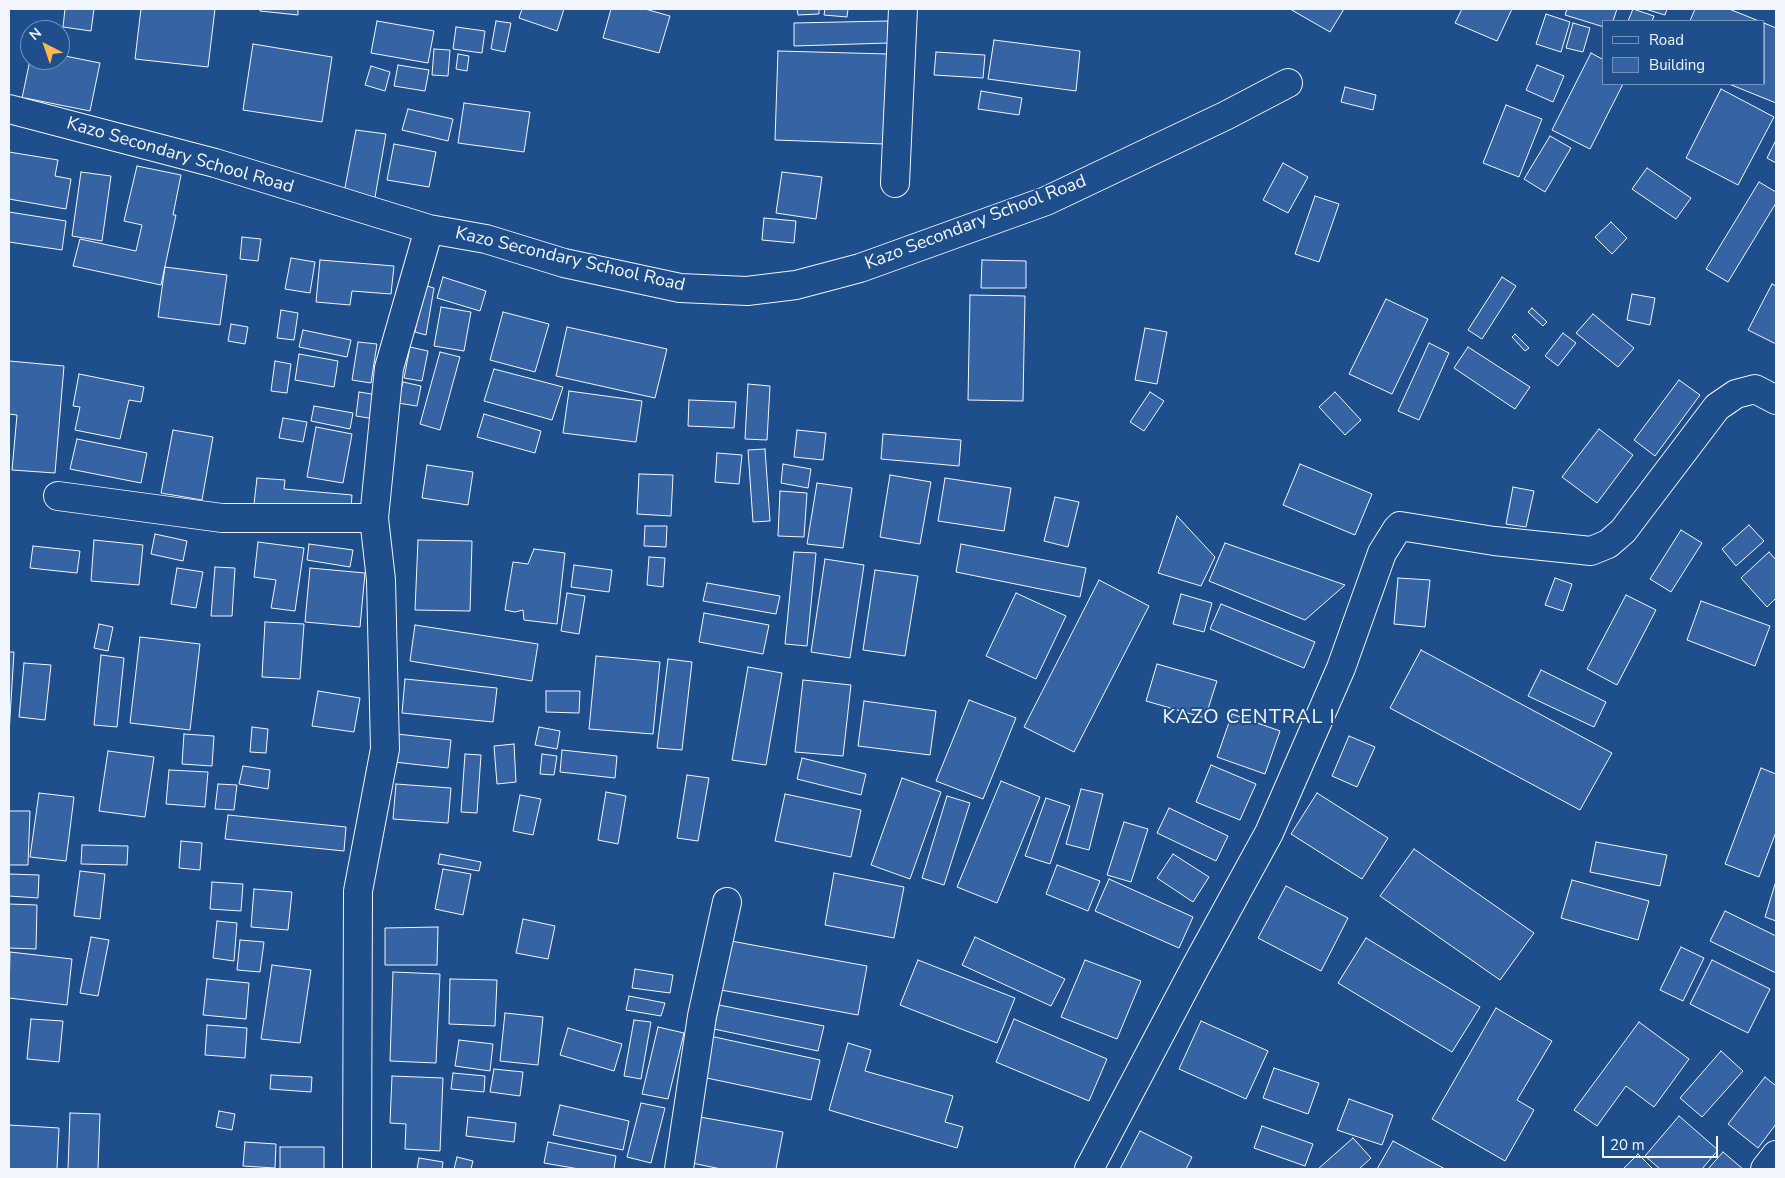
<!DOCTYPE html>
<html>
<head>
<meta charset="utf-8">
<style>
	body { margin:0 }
	#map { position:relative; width:1785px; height:1178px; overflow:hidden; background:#1f4e8c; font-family:"Nunito Sans",sans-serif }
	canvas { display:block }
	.frame { position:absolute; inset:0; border:10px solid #f2f6ff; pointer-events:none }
	.legend { position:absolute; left:1602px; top:20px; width:162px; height:65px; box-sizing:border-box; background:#1f4e8c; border:1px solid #7391ba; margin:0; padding:6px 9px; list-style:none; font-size:15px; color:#f2f6ff }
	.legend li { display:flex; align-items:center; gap:10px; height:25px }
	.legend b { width:25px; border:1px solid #7391ba }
	.north { position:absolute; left:20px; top:20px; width:50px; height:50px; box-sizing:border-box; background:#1f4e8c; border:1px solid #7391ba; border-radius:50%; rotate:319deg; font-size:14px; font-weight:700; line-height:20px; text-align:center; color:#f2f6ff }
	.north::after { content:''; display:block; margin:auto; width:18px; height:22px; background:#ffb74d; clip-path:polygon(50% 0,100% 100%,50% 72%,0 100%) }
	.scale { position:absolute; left:1602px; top:1136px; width:116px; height:22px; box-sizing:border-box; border:2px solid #f2f6ff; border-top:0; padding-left:6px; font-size:15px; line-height:18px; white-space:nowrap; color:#f2f6ff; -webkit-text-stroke:4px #1f4e8c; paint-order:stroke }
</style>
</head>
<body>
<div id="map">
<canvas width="1785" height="1178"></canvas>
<div class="frame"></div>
<ul class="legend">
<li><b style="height:6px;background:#1f4e8c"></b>Road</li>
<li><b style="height:14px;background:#3563a3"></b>Building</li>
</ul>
<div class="north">N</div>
<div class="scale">20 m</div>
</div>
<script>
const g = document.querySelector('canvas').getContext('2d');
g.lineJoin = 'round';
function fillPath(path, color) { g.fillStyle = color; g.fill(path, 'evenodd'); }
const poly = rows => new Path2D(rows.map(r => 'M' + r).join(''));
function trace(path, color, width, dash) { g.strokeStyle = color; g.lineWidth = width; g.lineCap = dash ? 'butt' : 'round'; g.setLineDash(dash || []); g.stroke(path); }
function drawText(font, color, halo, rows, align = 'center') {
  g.font = font + ' "Nunito Sans",sans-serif'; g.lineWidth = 4; g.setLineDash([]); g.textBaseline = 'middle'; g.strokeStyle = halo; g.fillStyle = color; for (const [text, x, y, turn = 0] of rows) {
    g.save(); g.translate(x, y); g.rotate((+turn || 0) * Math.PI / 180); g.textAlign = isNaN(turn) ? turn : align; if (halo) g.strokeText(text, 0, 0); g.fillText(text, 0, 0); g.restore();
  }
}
const building = poly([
	[65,9,94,9,91,31,63,27,65,9],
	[141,9,215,9,208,67,135,59,141,9],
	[260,9,298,9,298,15,260,11,260,9],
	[522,9,564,9,557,31,519,18,522,9],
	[611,9,645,9,670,16,659,53,603,38,611,9],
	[797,9,819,9,819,14,798,15,797,9],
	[825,9,848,9,847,17,824,15,825,9],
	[1290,9,1344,9,1330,32,1290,9],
	[1462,9,1512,9,1497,41,1455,23,1462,9],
	[1567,9,1617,9,1613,21,1604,21,1604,27,1565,15,1567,9],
	[1633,9,1654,16,1652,21,1628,21,1633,9],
	[1645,9,1667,9,1665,15,1645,9],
	[1695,9,1729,9,1759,21,1690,21,1695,9],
	[1546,14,1570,22,1561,52,1536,44,1546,14],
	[377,21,434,31,428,63,371,53,377,21],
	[496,21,511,23,505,52,491,49,496,21],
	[888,21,888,43,794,46,794,23,888,21],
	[1573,23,1590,28,1583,52,1566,48,1573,23],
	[1764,23,1776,28,1776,103,1729,84,1764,84,1764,23],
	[456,27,485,31,482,53,453,49,456,27],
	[994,40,1080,51,1076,91,988,79,994,40],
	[253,44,332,57,322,122,243,110,253,44],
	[434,49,450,50,448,76,432,75,434,49],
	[778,51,888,54,884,144,775,140,778,51],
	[936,52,985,55,983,78,934,75,936,52],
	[1591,53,1604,60,1604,84,1623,84,1590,149,1552,130,1591,53],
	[458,54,469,56,467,71,456,69,458,54],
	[60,55,100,63,90,111,25,98,21,103,30,60,60,60,60,55],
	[398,65,429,70,425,91,394,86,398,65],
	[1537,65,1564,76,1553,102,1526,90,1537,65],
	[371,66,390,72,385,91,365,85,371,66],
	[1345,87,1376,95,1373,110,1341,102,1345,87],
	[1721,89,1774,117,1738,185,1686,158,1721,89],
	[981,91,1022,98,1019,115,978,109,981,91],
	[464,103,530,112,524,152,458,143,464,103],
	[1506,105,1542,119,1519,177,1483,163,1506,105],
	[408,109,453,119,448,141,402,130,408,109],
	[356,130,386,134,374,203,343,198,356,130],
	[1550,136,1571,148,1545,192,1524,179,1550,136],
	[1776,140,1776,163,1767,158,1776,140],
	[394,144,436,152,429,187,387,180,394,144],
	[9,152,58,160,55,176,71,179,66,209,9,199,9,152],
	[1283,163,1308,177,1288,213,1263,200,1283,163],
	[137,166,181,175,173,215,176,215,161,285,73,266,80,239,136,251,142,225,124,221,137,166],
	[1647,168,1691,198,1676,219,1632,189,1647,168],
	[81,172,111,176,102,241,72,236,81,172],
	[782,172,822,177,816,219,776,213,782,172],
	[1759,182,1776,192,1776,203,1728,282,1706,269,1759,182],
	[1315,196,1339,204,1319,262,1295,254,1315,196],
	[9,212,66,221,62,250,9,242,9,212],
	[764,218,796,221,794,243,762,240,764,218],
	[1611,222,1627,238,1612,254,1595,237,1611,222],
	[242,237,261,239,258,261,240,259,242,237],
	[291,258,315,262,310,293,285,289,291,258],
	[320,260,394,266,391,294,352,291,350,305,316,302,320,260],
	[982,260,1026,261,1026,288,981,288,982,260],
	[165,267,227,275,220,325,158,317,165,267],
	[443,277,486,291,480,311,437,298,443,277],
	[1502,277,1516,286,1482,339,1468,330,1502,277],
	[1772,284,1776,286,1776,344,1748,330,1772,284],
	[423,285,434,288,426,335,415,332,423,285],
	[1632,294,1655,298,1650,325,1627,320,1632,294],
	[970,295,1025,296,1023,401,968,400,970,295],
	[1386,299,1428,319,1392,394,1349,374,1386,299],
	[441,307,471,312,464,351,434,346,441,307],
	[1532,308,1547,322,1543,326,1528,312,1532,308],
	[281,310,298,313,294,340,277,338,281,310],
	[503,312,549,324,535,372,490,360,503,312],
	[1593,314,1634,348,1618,367,1576,333,1593,314],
	[231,324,248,327,245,344,228,341,231,324],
	[567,327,667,349,655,398,556,376,567,327],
	[1145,328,1167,332,1157,384,1135,380,1145,328],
	[303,330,351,340,347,357,299,347,303,330],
	[1563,333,1576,343,1558,366,1545,356,1563,333],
	[1515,334,1529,348,1525,351,1512,337,1515,334],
	[358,342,377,344,371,383,352,380,358,342],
	[1429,343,1449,353,1419,420,1398,411,1429,343],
	[410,347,428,351,422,381,404,378,410,347],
	[1468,347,1530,387,1515,409,1454,368,1468,347],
	[440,352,460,357,440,430,420,424,440,352],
	[299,354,338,361,334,387,295,380,299,354],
	[9,361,64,366,55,473,12,470,17,415,9,414,9,361],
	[275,361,291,364,287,393,271,391,275,361],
	[494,369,563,387,552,420,484,401,494,369],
	[79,374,144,387,141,402,129,400,120,439,75,430,80,407,73,406,79,374],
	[1679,380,1700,395,1655,456,1634,440,1679,380],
	[403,382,421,386,417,406,398,403,403,382],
	[748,384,770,386,767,440,745,439,748,384],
	[569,391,642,401,636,442,563,433,569,391],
	[359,392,378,395,375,419,356,416,359,392],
	[1150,392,1164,401,1144,431,1130,422,1150,392],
	[1335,392,1361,420,1345,435,1319,407,1335,392],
	[689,400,736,402,734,428,688,426,689,400],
	[314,406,353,413,350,429,311,421,314,406],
	[484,414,541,431,535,453,477,437,484,414],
	[283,418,307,422,303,442,279,438,283,418],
	[316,427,352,434,343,483,307,477,316,427],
	[1599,429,1633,455,1597,503,1562,477,1599,429],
	[173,430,213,437,202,500,161,493,173,430],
	[797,430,826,433,823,460,794,457,797,430],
	[883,434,961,440,959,466,881,459,883,434],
	[77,439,147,453,141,483,70,469,77,439],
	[765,449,770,521,753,522,748,450,765,449],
	[717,453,742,455,739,484,715,482,717,453],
	[783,464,811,469,808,488,781,483,783,464],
	[1300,464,1372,494,1355,535,1283,505,1300,464],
	[427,465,473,472,468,505,422,498,427,465],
	[639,474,673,475,671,516,637,514,639,474],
	[890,475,931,482,920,544,880,537,890,475],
	[257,478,285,480,284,489,352,495,350,521,253,513,257,478],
	[945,478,1011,488,1004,531,938,521,945,478],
	[817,483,852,488,843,548,807,544,817,483],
	[1513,487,1534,491,1526,527,1506,524,1513,487],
	[780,491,807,493,804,537,778,536,780,491],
	[1055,497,1079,502,1068,547,1044,541,1055,497],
	[1177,516,1215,557,1201,586,1158,573,1177,516],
	[1749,525,1764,541,1736,566,1722,549,1749,525],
	[645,526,667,526,666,547,644,546,645,526],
	[1681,530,1702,543,1671,592,1650,579,1681,530],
	[155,534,187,541,183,561,151,554,155,534],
	[94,540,143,545,139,585,91,581,94,540],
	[418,540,472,541,470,611,415,610,418,540],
	[258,542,304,548,295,611,271,608,276,580,254,577,258,542],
	[1225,543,1345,585,1305,620,1209,581,1225,543],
	[309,544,353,550,350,567,307,560,309,544],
	[961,544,1086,568,1080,597,956,572,961,544],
	[33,546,80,551,77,573,30,568,33,546],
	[534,549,565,553,557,624,524,620,523,610,515,612,505,610,513,562,528,564,534,549],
	[794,552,816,553,807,646,785,644,794,552],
	[1769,552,1776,560,1776,598,1767,607,1741,578,1769,552],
	[649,557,665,558,663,587,647,585,649,557],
	[825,559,864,565,850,658,811,652,825,559],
	[574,565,612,570,609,592,571,587,574,565],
	[215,567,235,568,232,616,211,616,215,567],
	[177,568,203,572,196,608,171,604,177,568],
	[310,568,365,573,360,627,305,622,310,568],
	[875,570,918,576,905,656,863,650,875,570],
	[1398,578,1430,580,1425,627,1394,624,1398,578],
	[1555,578,1572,584,1563,611,1545,605,1555,578],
	[1099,580,1149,606,1074,752,1024,727,1099,580],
	[707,583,780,596,776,614,703,601,707,583],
	[567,593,585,596,579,634,561,631,567,593],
	[1016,593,1066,616,1036,679,986,656,1016,593],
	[1181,594,1212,603,1204,632,1173,624,1181,594],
	[1626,595,1656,610,1617,685,1587,669,1626,595],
	[1701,601,1770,626,1755,666,1687,640,1701,601],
	[1221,604,1315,642,1304,668,1210,629,1221,604],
	[704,613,769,625,763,654,699,642,704,613],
	[265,622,304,624,300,679,262,677,265,622],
	[99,624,113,627,108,651,94,648,99,624],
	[415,625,538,644,532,681,410,661,415,625],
	[140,637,200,644,190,730,130,723,140,637],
	[1421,650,1612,753,1580,810,1390,708,1421,650],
	[9,652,14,652,9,734,9,652],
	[101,655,124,658,117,727,94,725,101,655],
	[596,656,660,662,653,734,589,729,596,656],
	[668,659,692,662,682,750,657,748,668,659],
	[24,663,51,665,45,720,19,717,24,663],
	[1157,664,1217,681,1205,718,1146,701,1157,664],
	[748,667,782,673,766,765,732,760,748,667],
	[1541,670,1606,702,1594,727,1528,696,1541,670],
	[405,679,497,688,493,722,402,713,405,679],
	[803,680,851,685,843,756,795,752,803,680],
	[318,691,360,698,354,732,312,726,318,691],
	[546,691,580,691,579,713,546,712,546,691],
	[969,700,1016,718,983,799,936,781,969,700],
	[864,701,936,711,930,755,858,746,864,701],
	[1232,714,1280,731,1265,774,1217,757,1232,714],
	[252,727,268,729,266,753,250,752,252,727],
	[539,727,560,731,557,749,535,745,539,727],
	[184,734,214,736,212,766,182,764,184,734],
	[397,734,451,740,448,768,394,762,397,734],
	[1349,736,1375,747,1357,787,1332,776,1349,736],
	[514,744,516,782,497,784,494,746,514,744],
	[562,750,617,756,615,778,560,772,562,750],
	[108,751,154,757,145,817,99,811,108,751],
	[465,754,481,755,477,813,461,812,465,754],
	[542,754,557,756,554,775,540,774,542,754],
	[802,758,866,774,861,795,797,779,802,758],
	[1211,765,1256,784,1240,820,1196,802,1211,765],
	[243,766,270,770,268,789,239,784,243,766],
	[1761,768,1776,774,1776,832,1759,877,1725,864,1761,768],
	[169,770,208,772,205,807,166,804,169,770],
	[687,775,709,778,698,841,677,838,687,775],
	[902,778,941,792,910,879,871,865,902,778],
	[1001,781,1040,797,997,903,957,887,1001,781],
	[218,784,237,785,234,810,215,809,218,784],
	[396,784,451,788,448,823,393,819,396,784],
	[1081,789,1103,794,1089,850,1066,844,1081,789],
	[606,792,626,796,618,844,598,840,606,792],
	[39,793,74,797,66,861,30,857,39,793],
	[1317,793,1388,838,1362,879,1291,834,1317,793],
	[785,794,861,810,851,857,775,841,785,794],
	[520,795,541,799,533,835,513,831,520,795],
	[947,796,970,803,944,885,922,878,947,796],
	[1046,798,1070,806,1050,864,1025,856,1046,798],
	[1169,808,1228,836,1216,861,1157,833,1169,808],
	[9,811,30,811,28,865,9,865,9,811],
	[228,815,346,827,344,851,225,839,228,815],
	[1124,822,1148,829,1131,882,1107,875,1124,822],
	[181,841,202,843,200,870,179,868,181,841],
	[1596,842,1667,855,1660,886,1590,872,1596,842],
	[82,845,128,846,127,865,81,864,82,845],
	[1414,849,1534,933,1500,980,1380,896,1414,849],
	[440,854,481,862,479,871,438,864,440,854],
	[1173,854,1209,877,1193,902,1157,878,1173,854],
	[1057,865,1100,881,1088,911,1046,894,1057,865],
	[443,869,471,874,463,915,435,909,443,869],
	[80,871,105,874,100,919,74,916,80,871],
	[834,873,904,887,894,938,825,925,834,873],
	[9,874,39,875,38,898,9,896,9,874],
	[1109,879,1193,917,1179,948,1095,911,1109,879],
	[1572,880,1649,901,1638,940,1561,918,1572,880],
	[1776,881,1776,921,1765,917,1776,881],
	[212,882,243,884,241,911,210,909,212,882],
	[1286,886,1348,918,1321,971,1258,938,1286,886],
	[254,889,292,892,288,930,251,927,254,889],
	[9,904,37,905,36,949,9,948,9,904],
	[1725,911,1776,936,1776,973,1710,941,1725,911],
	[523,919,555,926,548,959,516,953,523,919],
	[217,921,237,923,234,961,213,958,217,921],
	[438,927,437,965,385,965,385,928,438,927],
	[91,937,109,940,98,996,80,993,91,937],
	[975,937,1065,979,1051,1006,962,965,975,937],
	[1366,938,1480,1007,1452,1052,1338,983,1366,938],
	[240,940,264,942,260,972,237,970,240,940],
	[731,941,867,966,858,1015,721,990,731,941],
	[1681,947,1704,958,1683,1001,1660,990,1681,947],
	[10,952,72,959,67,1005,9,998,10,952],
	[918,960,1015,998,997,1043,900,1005,918,960],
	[1085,960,1141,981,1117,1039,1061,1017,1085,960],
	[1712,960,1770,989,1748,1033,1690,1004,1712,960],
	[272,965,311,970,300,1043,261,1039,272,965],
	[635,969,673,975,670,993,632,988,635,969],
	[393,972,440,974,436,1063,390,1061,393,972],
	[207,979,249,983,246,1019,203,1015,207,979],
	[450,979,497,980,495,1026,449,1024,450,979],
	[629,996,665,1003,661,1016,626,1010,629,996],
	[719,1005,824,1026,818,1051,714,1029,719,1005],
	[1496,1008,1552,1041,1517,1100,1534,1110,1505,1161,1432,1119,1496,1008],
	[505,1013,543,1017,538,1065,500,1061,505,1013],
	[31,1019,63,1021,59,1062,27,1059,31,1019],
	[1014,1019,1107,1059,1089,1101,996,1062,1014,1019],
	[634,1020,651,1022,641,1079,624,1076,634,1020],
	[1201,1021,1268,1051,1246,1099,1179,1069,1201,1021],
	[1639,1022,1689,1059,1654,1107,1626,1086,1597,1126,1574,1110,1639,1022],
	[207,1025,247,1028,245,1058,205,1055,207,1025],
	[658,1027,684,1033,668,1099,642,1094,658,1027],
	[568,1028,622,1044,614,1071,560,1055,568,1028],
	[710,1036,820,1060,811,1100,702,1077,710,1036],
	[459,1040,493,1044,490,1071,455,1066,459,1040],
	[848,1043,871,1050,865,1071,953,1096,945,1122,963,1127,957,1148,829,1110,848,1043],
	[1721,1051,1743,1071,1702,1117,1680,1098,1721,1051],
	[1274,1068,1319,1083,1308,1114,1263,1098,1274,1068],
	[494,1069,523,1072,520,1096,490,1092,494,1069],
	[453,1073,485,1076,484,1092,451,1089,453,1073],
	[271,1075,312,1077,311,1092,270,1089,271,1075],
	[392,1076,443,1078,440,1151,405,1149,406,1124,390,1123,392,1076],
	[1765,1077,1776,1086,1776,1124,1758,1148,1728,1124,1765,1077],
	[1349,1099,1393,1115,1382,1145,1337,1130,1349,1099],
	[641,1103,665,1108,651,1163,627,1157,641,1103],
	[560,1105,629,1121,623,1150,553,1135,560,1105],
	[219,1111,235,1114,232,1130,216,1127,219,1111],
	[70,1113,100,1114,98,1169,68,1169,70,1113],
	[1679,1116,1718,1150,1702,1169,1660,1169,1645,1156,1679,1116],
	[468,1117,516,1123,514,1142,466,1136,468,1117],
	[700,1117,783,1132,776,1169,721,1169,692,1163,700,1117],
	[9,1125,59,1128,57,1169,9,1169,9,1125],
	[1262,1126,1313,1144,1305,1166,1254,1148,1262,1126],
	[1140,1131,1192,1157,1186,1169,1120,1169,1140,1131],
	[1353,1138,1371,1158,1359,1169,1318,1169,1353,1138],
	[1393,1141,1445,1169,1377,1169,1393,1141],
	[245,1142,276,1144,275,1168,243,1166,245,1142],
	[548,1142,616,1156,614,1169,579,1169,544,1163,548,1142],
	[280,1147,324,1147,324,1169,280,1169,280,1147],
	[1723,1152,1743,1169,1708,1169,1723,1152],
	[1638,1154,1653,1169,1623,1169,1638,1154],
	[457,1157,473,1161,471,1169,454,1169,457,1157],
	[419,1158,443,1162,442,1169,417,1169,419,1158]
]);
fillPath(building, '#3563a3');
trace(building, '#f2f6ff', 1);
const minor = poly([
	[9,109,215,163,429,229,486,239,564,263,680,288,747,291,796,285,860,268,1046,201,1225,116,1288,83],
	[895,183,903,9],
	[58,496,222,518,374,518],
	[357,1169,358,891,385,749,381,580,374,518,389,368,429,229],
	[679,1169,702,1016,727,902],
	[1089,1169,1195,968,1269,833,1341,668,1382,553,1397,529,1400,526,1494,541,1591,551,1608,544,1623,531,1717,407,1736,394,1755,389,1776,400],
	[1765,1169,1776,1155]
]);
trace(minor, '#f2f6ff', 30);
trace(minor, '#1f4e8c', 28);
drawText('18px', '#f2f6ff', '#1f4e8c', [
	["Kazo Secondary School Road",180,156,16],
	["Kazo Secondary School Road",976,223,-21],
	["Kazo Secondary School Road",570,260,13]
]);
g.letterSpacing = '1px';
drawText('20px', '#f2f6ff', '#1f4e8c', [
	["KAZO CENTRAL I",1249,718]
]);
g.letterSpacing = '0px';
</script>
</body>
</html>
